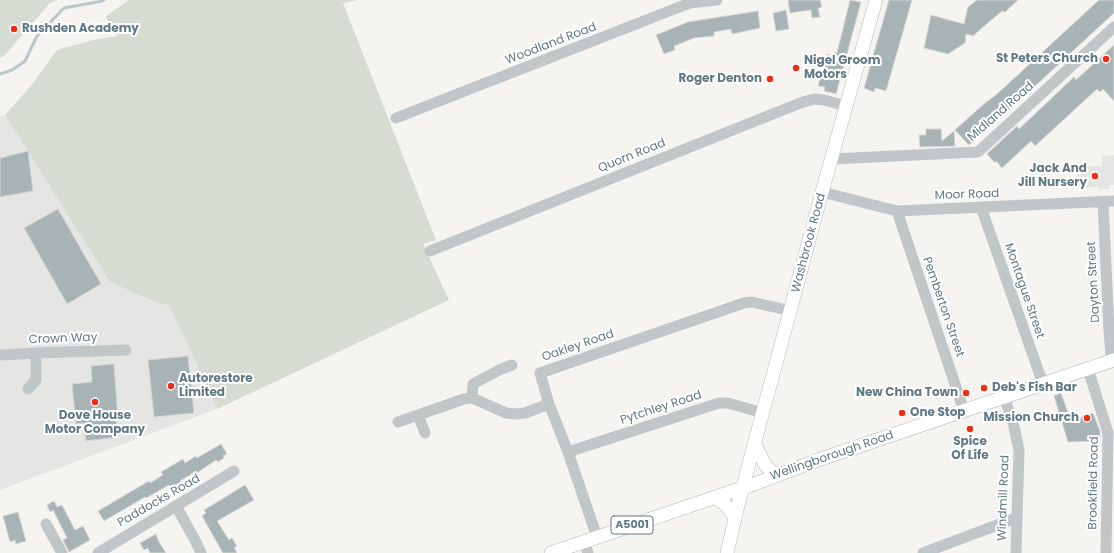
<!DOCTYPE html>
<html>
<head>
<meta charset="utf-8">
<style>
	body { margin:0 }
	canvas { display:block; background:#f5f4f0 }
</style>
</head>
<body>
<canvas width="1114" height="553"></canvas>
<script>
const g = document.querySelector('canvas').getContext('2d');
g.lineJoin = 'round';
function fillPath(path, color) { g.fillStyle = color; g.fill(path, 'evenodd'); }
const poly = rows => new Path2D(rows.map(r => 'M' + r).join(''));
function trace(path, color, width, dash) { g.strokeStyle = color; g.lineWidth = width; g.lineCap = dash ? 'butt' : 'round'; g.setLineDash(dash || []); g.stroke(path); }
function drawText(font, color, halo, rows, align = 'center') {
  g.font = font + ' Poppins,sans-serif'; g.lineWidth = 4; g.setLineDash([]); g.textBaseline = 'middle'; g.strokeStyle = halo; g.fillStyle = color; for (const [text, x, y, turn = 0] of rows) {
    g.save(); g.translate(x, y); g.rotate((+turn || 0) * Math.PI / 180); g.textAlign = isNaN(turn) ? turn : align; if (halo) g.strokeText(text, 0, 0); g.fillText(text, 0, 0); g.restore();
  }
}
fillPath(poly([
	[5,115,110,282,153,301,170,305,217,409,0,490,0,117],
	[1114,155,1114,185,1109,185,1109,189,1099,190,1099,187,1077,187,1077,166,1102,166,1102,156]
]), '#e5e6e4');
fillPath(poly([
	[0,0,57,0,50,3,4,56,0,58],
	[129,0,357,0,343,3,436,240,423,244,449,300,217,409,170,306,153,301,110,282,5,115,30,87,57,50,93,40,118,36,110,28,106,16]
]), '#d6dcd1');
trace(poly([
	[0,74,12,70,25,61,37,36,64,8,102,1,104,0]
]), '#b8c8cb', 3);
const building = poly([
	[788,0,820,0,822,7,818,8,820,17,812,18,811,10,790,13,788,0],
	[850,0,861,2,836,94,824,91,825,87,818,86,827,54,834,56,835,52,837,53,850,0],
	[889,0,912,0,886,91,875,88,874,92,864,88,889,0],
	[977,0,1018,0,1005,12,1002,11,975,34,974,36,966,34,965,43,948,54,924,48,931,15,964,24,968,7,977,0],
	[1099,0,1114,0,1114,13,1008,111,1006,110,969,145,955,130,985,103,996,95,1099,0],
	[786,10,789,29,776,31,773,13,786,10],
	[758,11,760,28,732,34,731,29,714,32,714,36,694,38,674,46,675,50,664,54,656,35,688,22,758,11],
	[1114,45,1114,101,1103,89,1100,92,1097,89,1035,146,1031,141,1002,168,996,161,995,163,987,154,1017,126,1019,129,1074,77,1076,80,1114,45],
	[926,129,941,129,942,141,954,131,955,146,920,147,919,135,926,135,926,129],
	[28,151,33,191,0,197,0,158,28,151],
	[58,209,101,284,67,304,24,228,58,209],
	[188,356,194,413,154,417,148,360,188,356],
	[114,364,118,420,116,420,118,437,86,441,83,423,76,424,72,384,92,382,91,366,114,364],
	[1061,393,1071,421,1093,413,1100,431,1100,441,1068,442,1054,396,1061,393],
	[221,444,227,454,223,456,224,458,218,462,216,460,194,475,193,473,180,481,181,482,170,488,169,485,146,498,145,497,104,521,98,511,149,481,150,483,163,475,161,472,183,459,185,463,196,456,197,458,221,444],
	[245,485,254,500,217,521,229,540,232,538,237,546,234,548,237,553,223,553,202,516,206,513,204,510,245,485],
	[54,501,57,507,62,505,75,530,83,526,90,540,69,552,63,540,67,538,53,510,50,512,47,505,54,501],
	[18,512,26,541,16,544,15,540,10,542,3,516,18,512],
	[156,534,159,542,166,553,150,553,148,548,144,550,140,543,156,534]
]);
fillPath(building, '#a8b3b6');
trace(building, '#d6d5d3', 1);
const major = poly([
	[755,444,765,465,771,471,779,475],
	[714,497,725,504,735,517],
	[551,553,757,483,818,460,1114,360],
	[727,553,739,501,822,192,876,0]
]);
trace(major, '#b2b8bb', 14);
trace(poly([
	[396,118,690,3,717,0],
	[832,159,978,152,1114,27],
	[822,192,897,211,1114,201],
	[1103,202,1109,330,1111,355,1113,360],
	[981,207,1043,384],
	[897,211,964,411],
	[430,251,803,102,814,99,824,100,846,106],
	[0,355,36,353,126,350],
	[1088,369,1108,433,1106,553],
	[28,389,36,380,36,353],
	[1004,397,1013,422,1019,450,1016,553],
	[472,398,473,384,499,370,512,365],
	[418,415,425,433],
	[398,422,464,399,472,398,506,413,515,414,525,413,549,404],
	[568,452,719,403,728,403,763,413],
	[176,506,196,542,201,553],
	[46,524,62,553],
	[597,537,568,452,549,404,540,373,744,303,752,302,791,311],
	[584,541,588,553],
	[98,553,234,471],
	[923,553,1016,518]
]), '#c1c6c9', 11);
trace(major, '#fff', 13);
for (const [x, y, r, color] of [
	[14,29,4,"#f12c14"],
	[1106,59,4,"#f12c14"],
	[796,68,4,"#f12c14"],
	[770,79,4,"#f12c14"],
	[1095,176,4,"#f12c14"],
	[171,386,4,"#f12c14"],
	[984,388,4,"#f12c14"],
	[966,393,4,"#f12c14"],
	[95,402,4,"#f12c14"],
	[902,413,4,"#f12c14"],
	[1087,418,4,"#f12c14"],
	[970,429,4,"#f12c14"]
]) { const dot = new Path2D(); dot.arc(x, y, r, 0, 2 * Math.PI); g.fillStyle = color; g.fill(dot); trace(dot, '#fff', 1.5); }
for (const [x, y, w] of [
	[632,525,42]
]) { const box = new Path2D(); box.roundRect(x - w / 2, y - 9, w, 18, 3); g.fillStyle = '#fff'; g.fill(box); trace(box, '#617984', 1); }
drawText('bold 11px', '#617984', null, [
	["A5001",632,525]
]);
drawText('bold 12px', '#617984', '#fff', [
	["Rushden Academy",22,29],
	["St Peters Church",1098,59,"right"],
	["Nigel Groom",804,61],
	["Motors",804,75],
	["Roger Denton",762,79,"right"],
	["Jack And",1087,169,"right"],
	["Jill Nursery",1087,183,"right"],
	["Autorestore",179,379],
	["Limited",179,393],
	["Deb's Fish Bar",992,388],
	["New China Town",958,393,"right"],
	["One Stop",910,413],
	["Dove House",95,416,"center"],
	["Motor Company",95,430,"center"],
	["Mission Church",1079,418,"right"],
	["Spice",970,442,"center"],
	["Of Life",970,456,"center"]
], 'left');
drawText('12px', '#617984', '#fff', [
	["Woodland Road",551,44,-21],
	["Midland Road",1001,112,-41],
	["Quorn Road",632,156,-22],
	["Moor Road",967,195,-2],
	["Washbrook Road",809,243,-75],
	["Dayton Street",1094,282,-93],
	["Montague Street",1024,291,71],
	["Pemberton Street",943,307,71],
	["Crown Way",63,339,-2],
	["Oakley Road",578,346,-19],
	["Pytchley Road",661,408,-18],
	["Wellingborough Road",832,456,-19],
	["Brookfield Road",1094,483,-89],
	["Windmill Road",1004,498,-88],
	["Paddocks Road",159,501,-30]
]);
</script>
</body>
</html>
